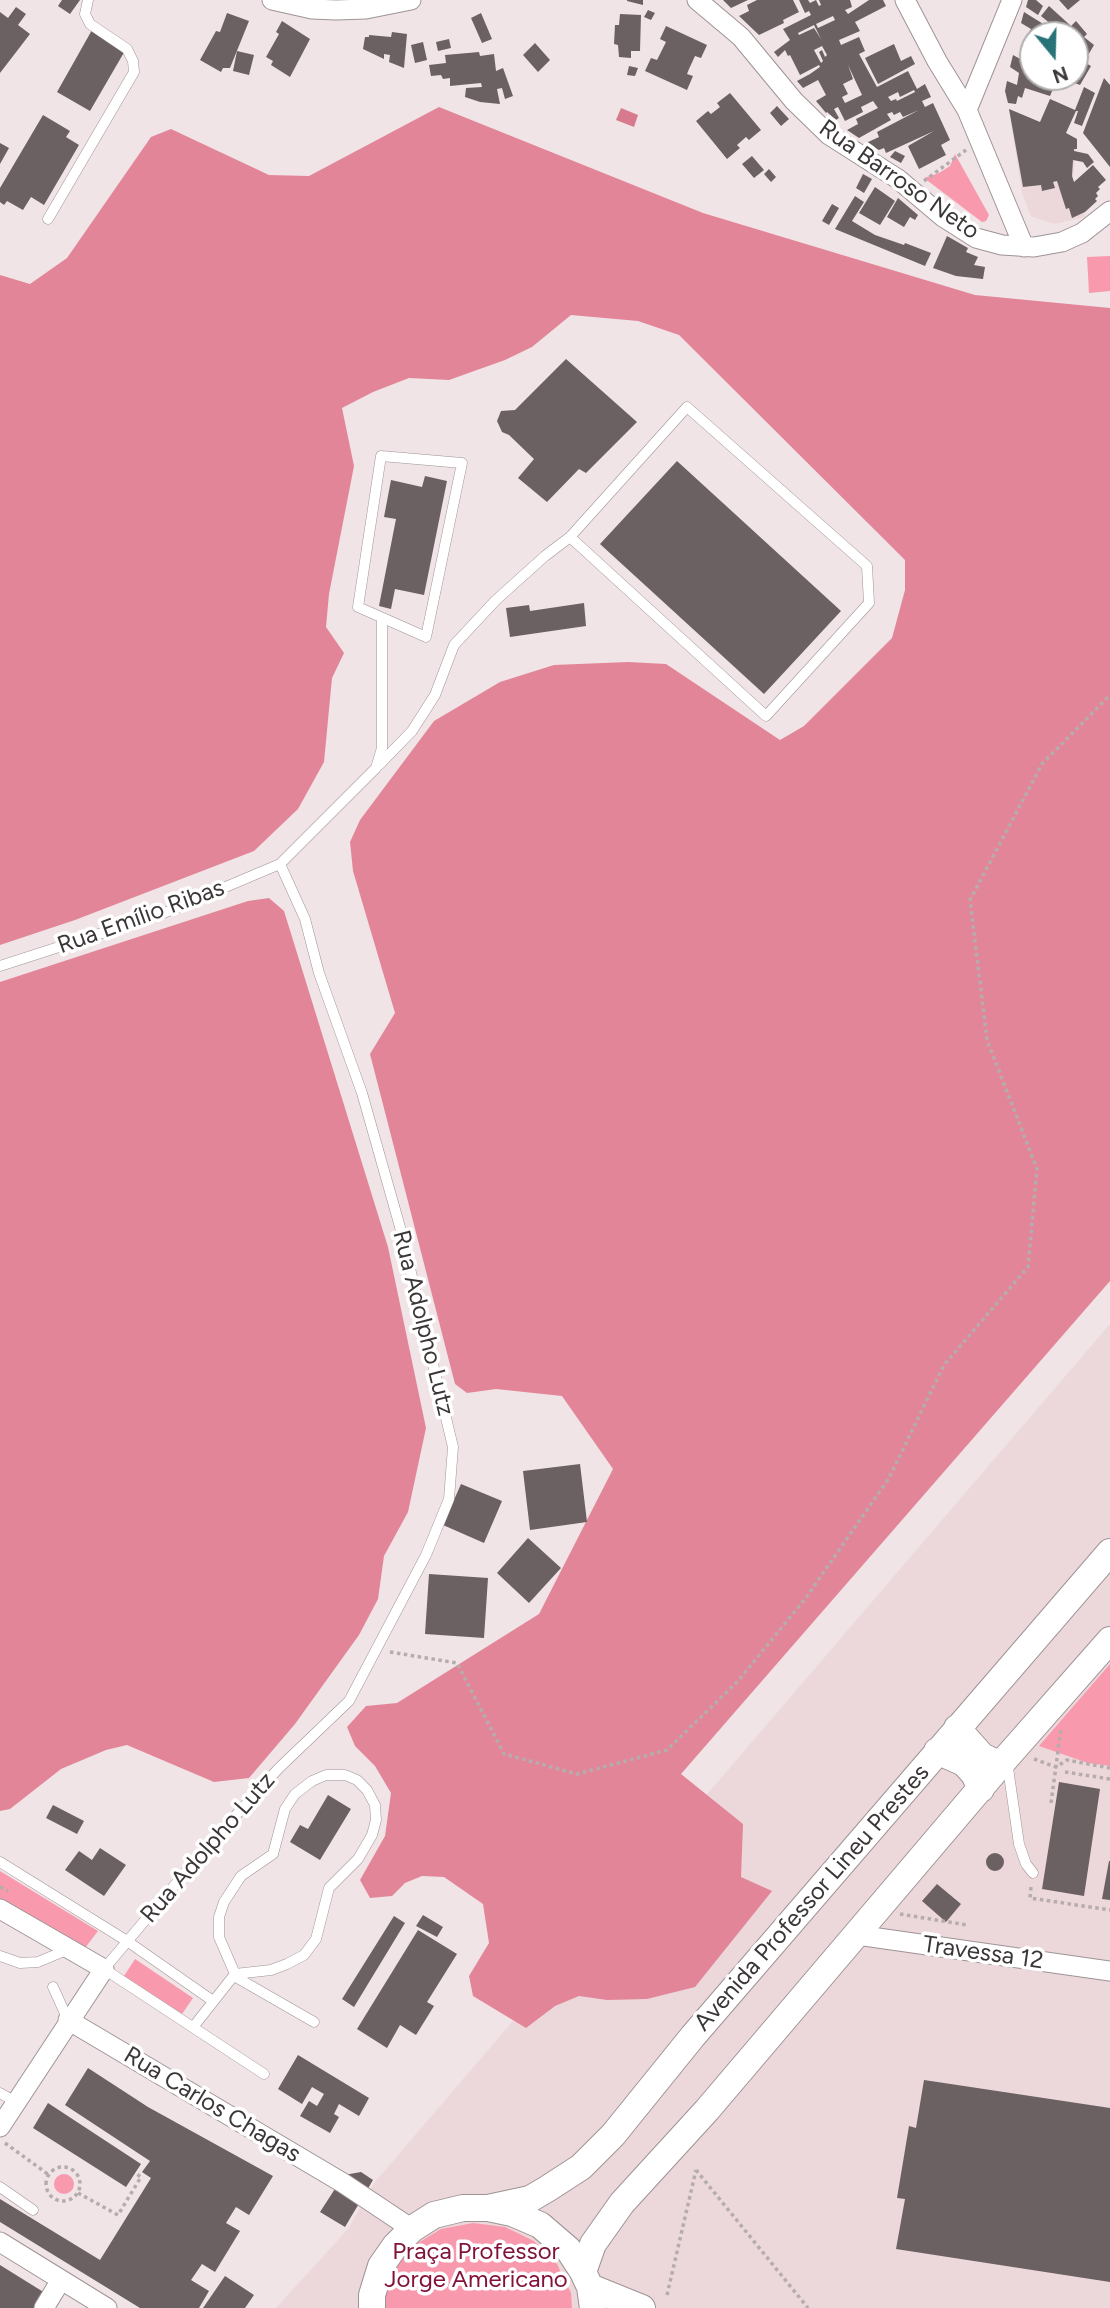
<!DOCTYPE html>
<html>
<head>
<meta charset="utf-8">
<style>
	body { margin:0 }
	#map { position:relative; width:1110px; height:2308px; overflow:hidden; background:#f0e4e6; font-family:Figtree,sans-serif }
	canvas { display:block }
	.north { position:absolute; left:1019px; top:21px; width:70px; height:70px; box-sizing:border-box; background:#fff; border:2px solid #b1afaf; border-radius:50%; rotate:161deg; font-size:19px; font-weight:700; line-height:28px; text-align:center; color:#3b3737 }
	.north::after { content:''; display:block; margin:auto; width:24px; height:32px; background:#287377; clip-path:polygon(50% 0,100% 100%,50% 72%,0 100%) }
</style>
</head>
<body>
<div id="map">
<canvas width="1110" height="2308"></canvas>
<div class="north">N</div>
</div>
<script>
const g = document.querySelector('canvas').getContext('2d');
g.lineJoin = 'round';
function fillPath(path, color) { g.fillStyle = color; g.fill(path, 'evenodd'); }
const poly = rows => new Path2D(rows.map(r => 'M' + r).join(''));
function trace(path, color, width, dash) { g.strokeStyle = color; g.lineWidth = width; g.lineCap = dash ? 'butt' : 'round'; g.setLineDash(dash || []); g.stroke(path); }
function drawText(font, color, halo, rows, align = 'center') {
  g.font = font + ' Figtree,sans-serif'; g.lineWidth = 7; g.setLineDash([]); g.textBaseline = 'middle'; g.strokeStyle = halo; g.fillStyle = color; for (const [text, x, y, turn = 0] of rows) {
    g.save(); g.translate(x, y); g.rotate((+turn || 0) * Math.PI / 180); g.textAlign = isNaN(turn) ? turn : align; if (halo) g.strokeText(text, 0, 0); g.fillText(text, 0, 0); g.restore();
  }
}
fillPath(poly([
	[1009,109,1077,139,1073,178,1085,217,1054,224,1031,216,1022,193],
	[1110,1324,1110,2308,276,2308,348,2229,375,2182]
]), '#ecd7da');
fillPath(poly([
	[955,154,989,215,986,221,982,222,924,178,939,173,950,166],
	[1110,256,1110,291,1089,293,1087,257],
	[1110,1664,1110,1766,1088,1763,1039,1746],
	[0,1871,98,1931,85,1948,0,1901],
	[135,1959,193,1998,182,2014,124,1976],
	'54 2184a10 10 0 1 1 20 0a10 10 0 1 1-20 0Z',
	[473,2223,505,2227,534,2241,557,2264,571,2293,572,2308,380,2308,392,2270,413,2246,441,2229]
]), '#f899ad');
fillPath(poly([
	[439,107,703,213,975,295,1110,308,1110,1281,681,1774,743,1824,741,1877,772,1891,695,1987,647,1999,607,2000,579,1996,555,2006,526,2028,473,1996,469,1976,489,1943,483,1904,444,1877,422,1876,405,1883,392,1896,370,1898,360,1880,385,1836,391,1793,375,1766,355,1746,347,1727,366,1706,397,1703,539,1614,613,1469,562,1396,496,1389,467,1393,455,1384,370,1054,395,1013,353,871,350,842,360,820,434,721,500,682,554,665,628,662,666,664,780,740,804,726,892,638,905,590,905,560,679,335,638,321,571,315,532,347,505,360,449,380,409,378,373,392,342,408,354,466,329,594,326,627,344,653,332,678,324,762,298,809,254,851,75,920,0,945,0,275,30,284,67,258,151,137,171,129,269,175,309,176],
	[269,898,284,911,388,1247,426,1428,408,1512,384,1556,378,1599,359,1635,295,1724,249,1778,214,1782,127,1745,106,1750,61,1769,10,1809,0,1811,0,982,248,901]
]), '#e38599');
fillPath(poly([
	[621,108,638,115,634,127,616,120]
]), '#d77a8e');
fillPath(poly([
	[62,0,80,0,70,14,58,6],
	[627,0,643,0,643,5,627,1],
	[723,0,748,0,731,8],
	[757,0,793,0,799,12,783,20,784,23,759,35,739,16,749,11,747,5],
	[799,0,808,0,810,3,816,0,819,6,821,5,819,0,850,0,852,7,845,10,848,14,869,0,883,0,886,6,855,22,860,31,839,40,841,45,859,37,865,51,859,54,877,87,908,71,917,89,925,84,931,97,922,101,925,107,933,103,950,140,941,145,946,155,919,169,908,146,934,131,886,153,884,148,879,150,866,143,879,137,877,132,919,110,903,117,900,112,894,115,892,112,887,114,891,120,859,138,847,130,858,124,856,119,878,108,873,101,861,107,863,112,845,121,838,107,834,109,839,118,836,120,827,112,826,113,816,101,826,95,818,80,803,88,797,81,810,74,820,67,819,65,800,75,790,55,788,56,785,50,778,57,774,52,790,40,783,29,811,15,809,11,805,13],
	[833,16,835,20,818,28,816,24],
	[814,25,821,39,814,28,799,35,798,33],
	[822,46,827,55,825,57,822,50,819,52,823,61,821,63,814,50],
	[848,65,862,95,845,103,842,97,848,94,843,84,853,79],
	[914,90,915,92,897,101,896,99,891,101,888,97,898,92,900,97],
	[1028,0,1036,0,1043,6,1038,15,1026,7],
	[1059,0,1080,0,1068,10],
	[1049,6,1071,26,1076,21,1087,34,1084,37,1094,45,1084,62,1091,66,1080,85,1072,82,1081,66,1075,62,1075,35,1033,35,1033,63,1023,56,1030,43,1025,40,1031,29,1021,23,1024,12,1061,35,1062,33,1041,16],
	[16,7,26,14,18,25,30,34,0,73,0,12,8,18],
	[648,10,655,13,651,20,644,17],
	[227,13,249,21,230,68,223,68,221,72,200,60,216,31,220,32],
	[481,13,492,39,482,43,471,18],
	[620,14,641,15,640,51,631,51,631,58,619,57,618,45,614,44,615,25,619,25],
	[282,21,310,39,290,77,271,65,273,61,266,57,279,34,276,32],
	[666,26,707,45,701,58,695,56,689,69,687,74,693,76,687,90,645,71,651,58,657,60,666,42,660,39],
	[92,30,126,49,90,111,57,92],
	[392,32,407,34,404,68,389,62,390,55,384,54,384,59,363,49,365,37,369,37,369,35,391,37],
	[449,39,451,48,438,51,436,42],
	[423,42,427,60,415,63,411,45],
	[535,43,550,60,538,72,523,55],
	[894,44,901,61,911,56,915,64,878,84,865,58],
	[237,51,254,55,249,75,233,71],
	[479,52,480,56,494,54,496,71,503,68,513,96,505,99,502,88,497,89,500,104,480,102,465,97,466,88,482,87,481,83,450,86,450,78,443,79,441,75,431,76,429,65,446,63,445,55],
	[1013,55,1033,66,1033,77,1058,77,1050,96,1025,88,1022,98,1018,96,1016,104,1008,103,1005,91,1007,81,1017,85,1019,73,1010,67],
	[629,66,638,68,635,76,627,75],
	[1104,78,1110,85,1110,167,1083,133],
	[1084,87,1095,93,1082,126,1074,123,1078,111,1076,111,1066,133,1077,139,1077,149,1074,149,1074,151,1088,154,1094,162,1087,168,1083,162,1073,160,1072,176,1074,182,1093,165,1106,180,1098,187,1100,189,1096,193,1098,196,1095,199,1097,201,1085,212,1072,218,1069,208,1066,209,1057,181,1053,182,1055,188,1042,191,1041,185,1023,187,1009,109,1040,122,1050,99,1075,110],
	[730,93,761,130,749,140,746,137,737,145,740,148,727,159,696,121,708,111,711,114,720,107,717,103],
	[777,106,789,119,781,126,770,113],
	[43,115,70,131,66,137,79,145,44,205,31,197,23,210,7,201,4,205,0,202,0,188],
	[0,143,9,148,0,164],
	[895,151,905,156,901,163,890,157],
	[752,156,764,170,754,178,742,164],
	[769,169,776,177,771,182,764,174],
	[863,174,872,179,864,193,856,188],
	[875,187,895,201,880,225,859,213],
	[855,196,864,202,852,221,875,235,904,245,905,243,931,253,925,266,835,229],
	[898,198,918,215,915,220,910,217,904,227,887,217],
	[832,204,839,208,829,225,822,221],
	[947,236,968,248,966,252,978,257,974,265,985,267,983,279,956,276,933,268],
	[566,359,637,422,586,473,579,469,547,502,518,478,534,459,509,435,502,432,497,421,501,411,515,410],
	[677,461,841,611,764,694,600,544],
	[425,476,447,481,424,595,395,589,391,609,379,606,396,519,384,517,391,480,422,487],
	[584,603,586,626,510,637,506,608,529,605,530,611],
	[580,1464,587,1522,530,1530,523,1471],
	[461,1484,502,1501,484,1543,443,1525],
	[528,1538,561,1568,529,1603,497,1573],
	[429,1574,488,1578,484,1638,425,1634],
	[1059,1782,1100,1789,1084,1896,1042,1889],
	[328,1795,351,1809,320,1860,290,1842,300,1825,308,1829],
	[53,1805,84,1821,77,1834,46,1818],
	[100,1848,126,1865,104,1896,65,1870,79,1851,92,1860],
	'986 1862a9 9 0 1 1 18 0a9 9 0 1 1-18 0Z',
	[1109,1861,1110,1861,1110,1900,1102,1899],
	[937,1884,961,1904,946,1922,922,1901],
	[423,1915,443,1927,437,1937,416,1926],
	[394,1916,405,1923,354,2007,342,1999],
	[418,1930,457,1954,427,2002,434,2006,416,2035,400,2025,387,2048,357,2029],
	[298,2055,369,2098,359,2116,339,2104,334,2114,339,2117,330,2133,300,2116,309,2101,317,2106,324,2094,312,2087,302,2104,278,2089],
	[88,2068,148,2107,273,2176,249,2215,236,2207,226,2223,240,2231,215,2272,202,2264,191,2280,209,2291,199,2308,140,2308,0,2222,0,2199,100,2260,151,2178,142,2172,150,2161,65,2105],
	[924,2080,1110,2108,1110,2282,896,2249,905,2199,897,2198,909,2126,916,2128],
	[48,2103,141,2164,126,2187,33,2128],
	[361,2172,373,2180,345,2227,320,2212,344,2175],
	[0,2265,45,2293,35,2308,0,2308],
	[225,2276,254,2295,245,2308,203,2308]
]), '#6b6062');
const lane = poly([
	[48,219,134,72,133,61,127,49,90,24,85,14,88,0],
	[381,456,462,463,426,637,358,607,381,456],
	[379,765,412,731,435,695,454,645,496,600,545,556,570,537,766,716,869,603,867,566,687,407,570,537],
	[0,966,164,913,280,864],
	[1007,1761,1019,1844,1026,1864,1033,1873],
	[0,1862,127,1941,213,2001],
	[0,1956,20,1963,38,1962,69,1949],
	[234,1976,314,2022],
	[53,1987,68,2020],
	[194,2026,235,1974,271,1970,287,1964,304,1955,316,1939,329,1888,358,1859,372,1835,376,1820,375,1805,367,1790,357,1780,345,1775,326,1775,312,1781,295,1794,285,1809,273,1854,241,1876,224,1902,219,1917,219,1937,235,1974],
	[264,2074,104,1969,206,1848,278,1769,349,1701,426,1555,449,1499,453,1447,400,1227,362,1093,319,973,305,919,280,864,376,768,382,748,382,618],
	[0,2093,16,2102],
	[0,2187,33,2210]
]);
const street = poly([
	[272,0,312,9,336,10,366,9,411,0],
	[697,0,741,37,794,101,829,135,898,179,943,217,976,238,1002,245,1034,247,1062,242,1082,233,1110,211],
	[905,0,937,61,967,110,1024,247],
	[967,110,1012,0],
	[0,1909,104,1969,0,2127],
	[857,1935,1110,1971],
	[68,2020,343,2183,412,2229],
	[0,2242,107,2308],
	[44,2308,61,2280]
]);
const secondary = poly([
	[957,1728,982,1756,1000,1765],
	[937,1751,964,1763,974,1774,981,1789],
	[488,2208,530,2199,547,2189,581,2167,613,2135,693,2036,1110,1552],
	[583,2272,593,2244,622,2203,707,2110,1007,1757,1110,1640],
	[590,2287,642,2308],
	[372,2308,372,2295,381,2266,395,2246,412,2229,434,2215,463,2208,488,2208,512,2213,540,2225,568,2249,583,2272,590,2287,593,2308]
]);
trace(lane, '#9e9395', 11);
trace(street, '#9e9395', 21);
trace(secondary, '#9e9395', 28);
trace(poly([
	[924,181,966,150],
	[390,1652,457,1663,504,1754,577,1774,667,1750,738,1681,805,1599,889,1478,944,1365,1028,1267,1037,1169,987,1040,970,900,1042,764,1110,695],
	[1034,1759,1056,1767,1067,1760,1110,1768],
	[1065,1772,1110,1779],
	[1051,1803,1061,1729],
	[0,1887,8,1891],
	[1031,1887,1030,1898,1110,1910],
	[900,1914,967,1925],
	[5,2143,49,2175],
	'46 2184a17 17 0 1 1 34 0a17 17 0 1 1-34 0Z',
	[696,2170,808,2308],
	[78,2193,118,2215,141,2177,135,2173],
	[667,2295,696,2170]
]), '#b5acad', 3.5, [3.5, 3.5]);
trace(lane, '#fff', 10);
trace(street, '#fff', 19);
trace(secondary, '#fff', 26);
drawText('24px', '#3b3737', '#fff', [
	["Rua Barroso Neto",899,180,35],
	["Rua Emílio Ribas",141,917,-20],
	["Rua Adolpho Lutz",423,1323,76],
	["Rua Adolpho Lutz",208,1848,-49],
	["Avenida Professor Lineu Prestes",812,1898,-49],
	["Travessa 12",983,1953,8],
	["Rua Carlos Chagas",212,2105,31]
]);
drawText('24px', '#83123b', '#fff', [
	["Praça Professor",476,2252],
	["Jorge Americano",476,2280]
]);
</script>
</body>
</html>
